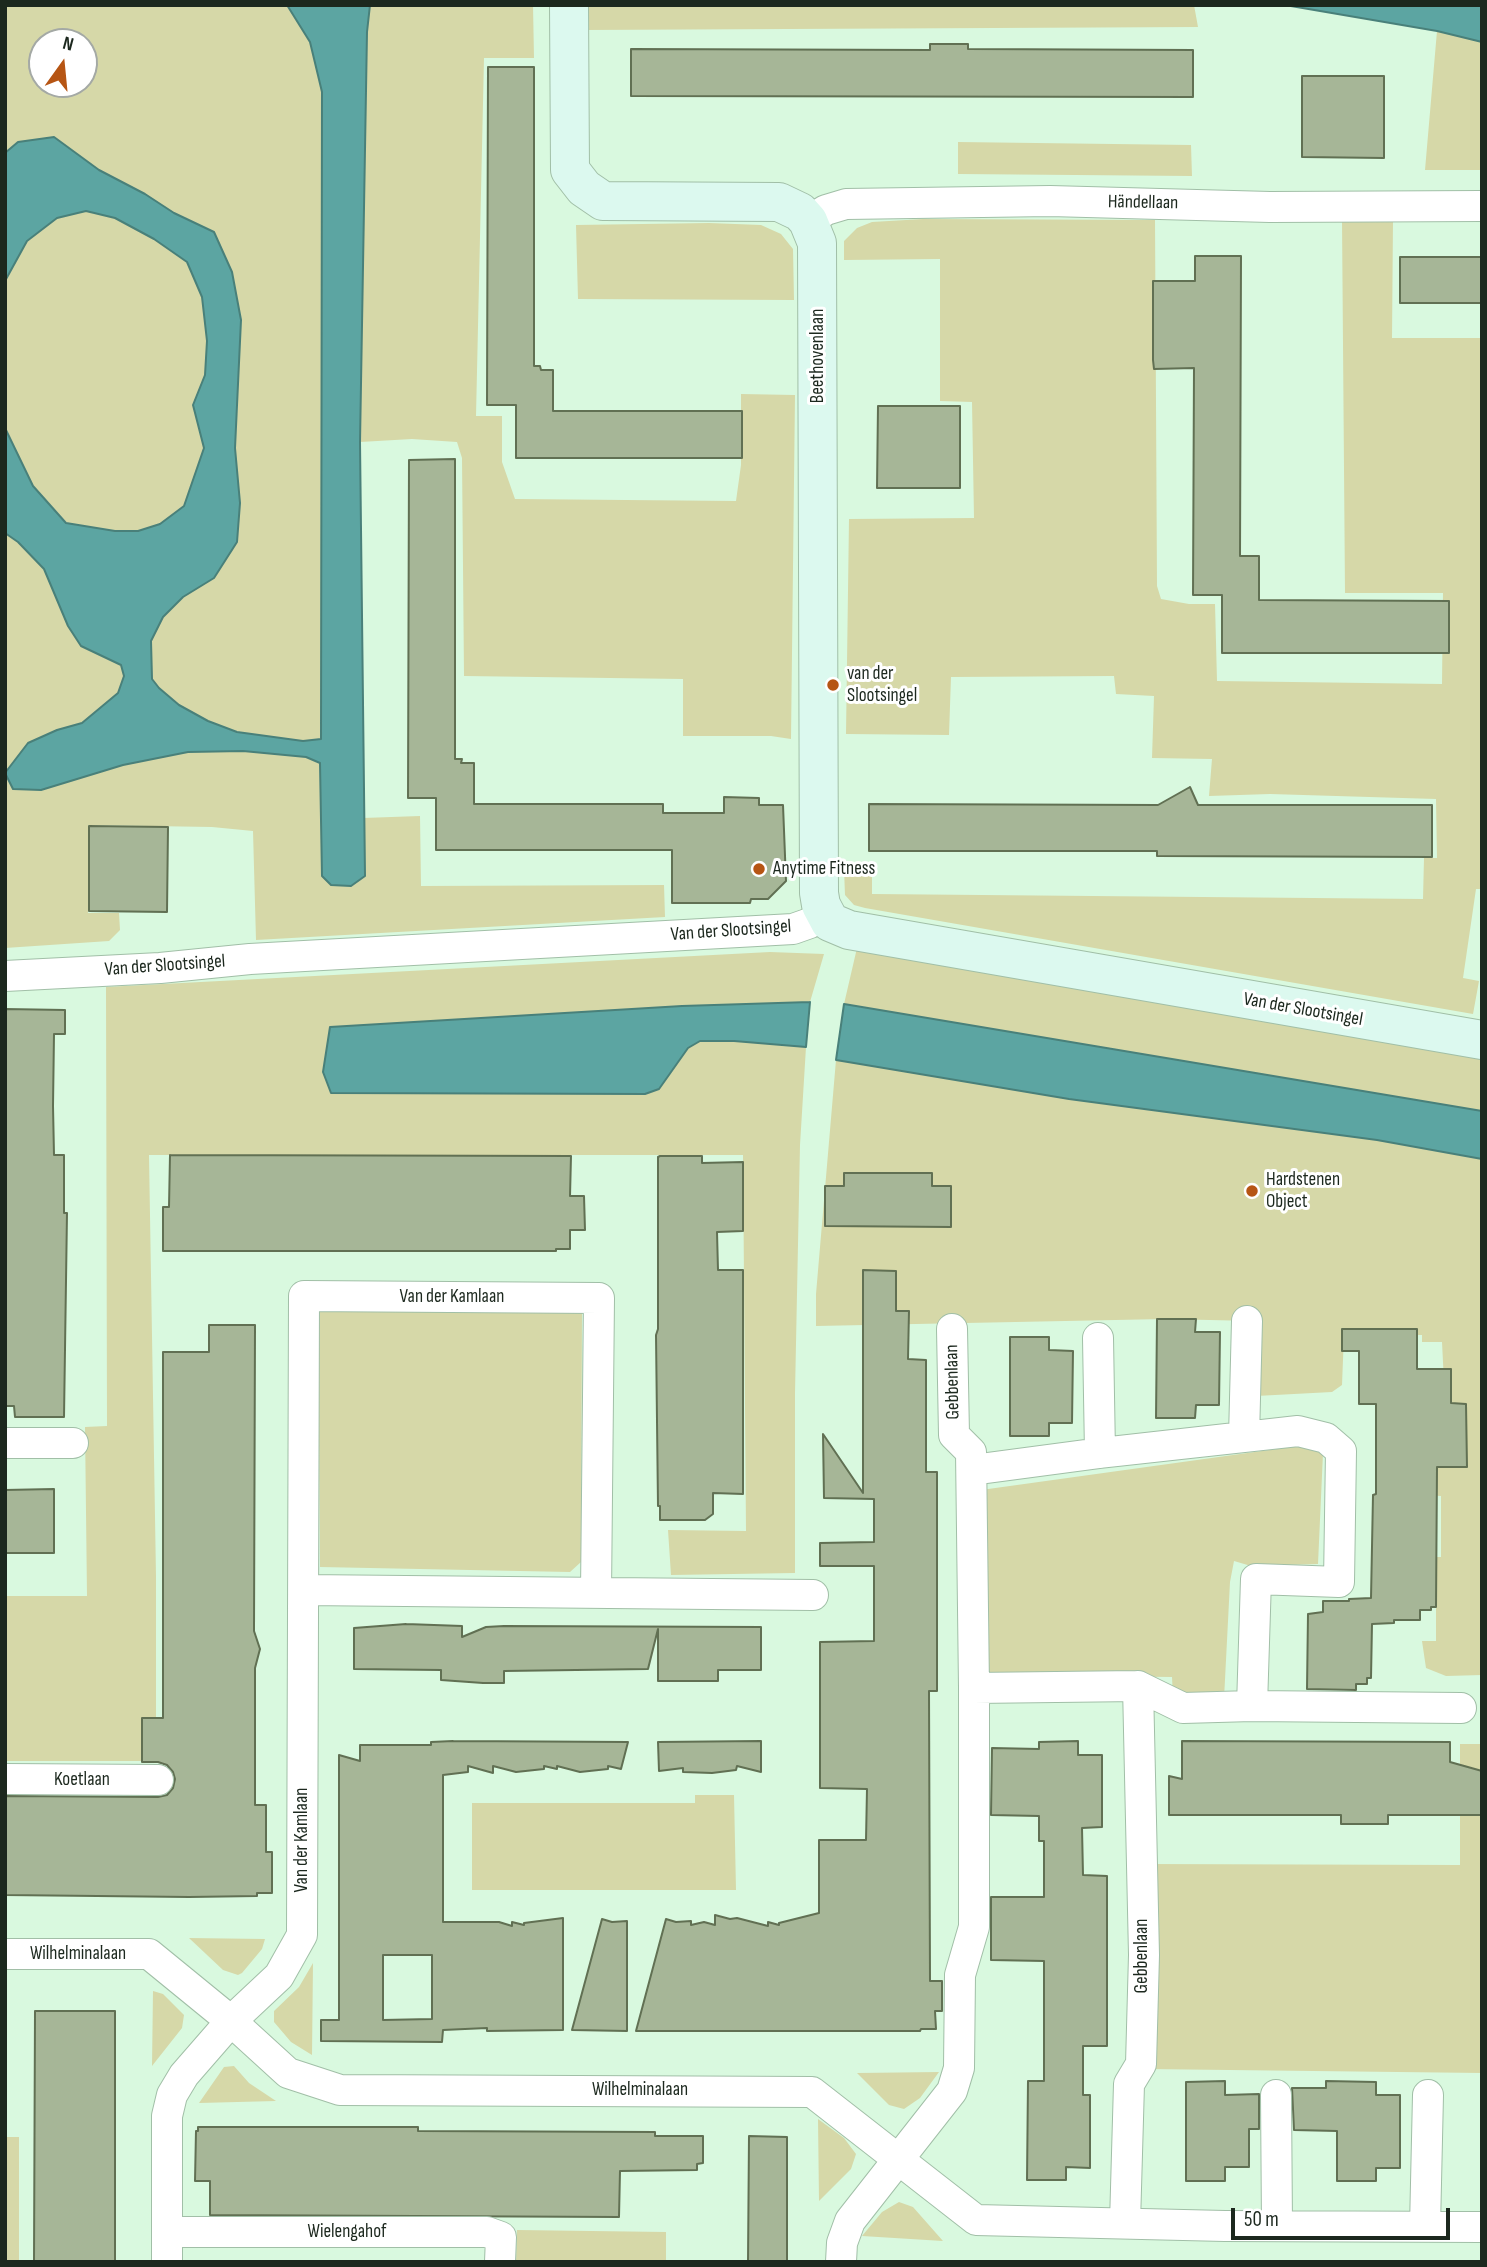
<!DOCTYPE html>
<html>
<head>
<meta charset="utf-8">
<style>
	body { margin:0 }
	#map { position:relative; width:1487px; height:2267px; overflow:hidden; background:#d9f9df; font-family:"Sofia Sans Condensed",sans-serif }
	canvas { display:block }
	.frame { position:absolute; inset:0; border:7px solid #1c281e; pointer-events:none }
	.north { position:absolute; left:28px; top:28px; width:70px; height:70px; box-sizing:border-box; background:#fff; border:2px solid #a4a9a5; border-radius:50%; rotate:15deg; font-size:19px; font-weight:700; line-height:28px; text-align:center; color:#1c281e }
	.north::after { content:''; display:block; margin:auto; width:24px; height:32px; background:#b65514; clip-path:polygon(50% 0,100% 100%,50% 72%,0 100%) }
	.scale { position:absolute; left:1231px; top:2208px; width:219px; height:32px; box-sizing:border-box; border:4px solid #1c281e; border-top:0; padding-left:9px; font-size:21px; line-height:24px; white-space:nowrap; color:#1c281e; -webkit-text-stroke:5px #fff; paint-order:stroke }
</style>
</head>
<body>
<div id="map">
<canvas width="1487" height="2267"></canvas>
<div class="frame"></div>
<div class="north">N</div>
<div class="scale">50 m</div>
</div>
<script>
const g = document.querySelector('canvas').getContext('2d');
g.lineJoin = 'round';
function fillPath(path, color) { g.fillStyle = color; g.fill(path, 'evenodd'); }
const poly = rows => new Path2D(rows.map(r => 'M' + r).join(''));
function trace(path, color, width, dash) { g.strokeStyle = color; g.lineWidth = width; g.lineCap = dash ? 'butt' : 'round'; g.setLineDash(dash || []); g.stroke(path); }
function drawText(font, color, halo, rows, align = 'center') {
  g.font = font + ' "Sofia Sans Condensed",sans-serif'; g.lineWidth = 6; g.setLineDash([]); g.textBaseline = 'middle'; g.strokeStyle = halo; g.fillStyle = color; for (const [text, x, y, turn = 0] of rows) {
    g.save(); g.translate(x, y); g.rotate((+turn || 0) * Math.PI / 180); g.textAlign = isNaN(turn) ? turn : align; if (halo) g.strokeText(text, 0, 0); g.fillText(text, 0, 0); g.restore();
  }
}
fillPath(poly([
	[5,5,287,5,310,42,322,92,321,739,303,741,237,732,208,721,179,705,159,688,152,679,151,641,163,617,183,597,214,578,240,503,235,448,238,397,174,213,145,194,99,170,54,137,18,142,5,153],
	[42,42,84,42,84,84,42,84],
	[370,5,533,5,534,58,484,58,476,416,502,416,502,462,515,499,736,501,741,465,741,394,795,395,791,739,771,736,683,736,683,679,464,676,462,458,457,442,412,439,360,442,367,32],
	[584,5,1194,5,1198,27,583,30],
	[1437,31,1482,42,1482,170,1425,170],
	[958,142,1191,145,1192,176,958,174],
	[86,211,115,218,154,239,187,262,202,297,207,341,205,375,193,405,204,448,184,506,160,524,138,531,115,531,67,523,33,486,5,428,5,281,27,241,57,218],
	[923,219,1155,220,1157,586,1161,599,1189,604,1215,604,1217,681,1442,684,1443,593,1345,593,1342,220,1393,220,1392,338,1482,338,1482,889,1476,889,1463,978,1479,981,1473,1014,865,908,854,905,845,895,844,869,872,870,872,894,1423,899,1424,858,1437,858,1436,799,1270,794,1209,796,1212,759,1152,758,1154,696,1116,694,1114,676,951,677,949,735,846,734,849,519,974,518,972,402,940,401,940,259,844,260,844,241,857,228,872,222],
	[709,223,761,225,781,234,793,249,794,300,578,299,576,225],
	[5,533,18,542,44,569,56,594,112,659,121,665,124,676,118,693,82,723,57,730,28,743,5,773],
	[243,751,306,757,320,763,322,875,365,876,363,818,420,816,421,886,664,885,665,917,256,940,253,831,212,827,88,825,88,913,119,913,120,930,109,941,5,948,5,773,123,765,188,752],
	[857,948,1482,1055,1482,1111,844,1004],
	[770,952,824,954,810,1002,682,1006,659,1089,688,1048,700,1041,734,1041,806,1047,800,1145,795,1393,795,1573,671,1575,668,1530,746,1531,743,1155,149,1155,156,1577,156,1761,5,1761,5,1596,87,1596,85,1427,107,1426,106,987],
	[836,1060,1069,1099,1377,1140,1482,1159,1482,1675,1446,1676,1426,1668,1422,1641,1436,1641,1436,1582,1418,1557,1441,1557,1441,1496,1425,1495,1445,1402,1442,1342,1422,1342,1422,1335,1344,1334,1342,1385,1332,1392,1256,1396,1254,1321,1165,1319,816,1326,816,1294],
	[318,1305,582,1310,581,1562,570,1572,320,1567],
	[1305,1445,1323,1453,1318,1564,1251,1566,1234,1561,1230,1582,1224,1699,1173,1698,1172,1677,982,1675,981,1490],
	[1460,1744,1482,1744,1482,2073,1145,2069,1145,1864,1460,1865],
	[695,1795,734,1795,736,1890,472,1890,472,1803,695,1803],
	[189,1938,265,1939,262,1949,242,1973,238,1975,223,1970],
	[313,1963,312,2055,291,2042,274,2022,274,2011,299,1987],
	[153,1991,163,1994,184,2015,182,2028,152,2066],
	[234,2066,249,2083,276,2101,199,2103,224,2067],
	[939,2072,920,2098,904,2109,889,2105,857,2073],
	[818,2119,844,2138,856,2154,851,2169,819,2201],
	[5,2137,19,2137,19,2262,5,2262],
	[899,2202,913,2207,943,2241,862,2236,882,2212],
	[517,2230,666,2232,666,2262,516,2262]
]), '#d6d8a8');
const water = poly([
	[287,5,370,5,367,32,360,442,365,876,351,886,331,885,322,876,320,763,306,757,243,751,188,752,123,765,41,790,13,789,5,773,28,743,57,730,82,723,118,693,124,676,121,665,81,646,68,626,44,569,18,542,5,533,5,428,33,486,66,523,115,531,138,531,160,524,184,506,204,448,193,405,205,375,207,341,202,297,187,262,154,239,115,218,86,211,57,218,27,241,5,281,5,153,18,142,54,137,99,170,145,194,174,213,214,232,232,272,241,320,235,448,240,503,237,542,214,578,183,597,163,617,151,641,152,679,159,688,179,705,208,721,237,732,303,741,321,739,322,92,310,42,287,5],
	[1285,5,1482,5,1482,42,1437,31,1285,5],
	[810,1002,806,1047,734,1041,700,1041,688,1048,659,1089,645,1094,331,1093,323,1072,330,1027,682,1006,810,1002],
	[844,1004,1482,1111,1482,1159,1377,1140,1069,1099,836,1060,844,1004]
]);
fillPath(water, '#5ca5a2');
trace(water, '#49807a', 2);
const building = poly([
	[930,44,968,44,968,49,1193,50,1193,97,631,96,631,49,930,50,930,44],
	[488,67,534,67,534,366,540,366,541,370,553,370,553,411,742,411,742,458,516,458,516,405,487,405,488,67],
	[1302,76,1384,76,1384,158,1302,157,1302,76],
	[1195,256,1241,256,1240,556,1259,556,1259,600,1449,601,1449,653,1222,653,1222,595,1193,595,1194,368,1154,369,1153,360,1153,281,1195,281,1195,256],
	[1400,257,1482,257,1482,303,1400,303,1400,257],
	[878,406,960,406,960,488,877,488,878,406],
	[455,459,455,759,462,759,461,763,474,763,474,804,663,804,663,813,724,813,724,797,759,798,759,805,783,805,786,881,768,899,751,899,750,903,672,903,672,850,436,850,436,798,408,798,409,460,455,459],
	[1190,787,1198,805,1432,805,1432,857,1157,856,1157,851,869,851,869,804,1158,805,1190,787],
	[89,826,168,827,167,912,89,911,89,826],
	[5,1009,65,1010,65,1034,54,1034,53,1106,54,1155,64,1155,64,1213,67,1213,64,1417,15,1417,14,1406,5,1406,5,1009],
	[170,1155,571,1156,570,1196,584,1196,585,1230,570,1230,570,1249,556,1249,556,1251,163,1251,163,1207,169,1207,170,1155],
	[660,1156,702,1156,702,1163,743,1162,743,1231,717,1232,718,1270,743,1270,743,1494,713,1493,713,1514,705,1520,660,1520,660,1506,658,1506,656,1335,658,1329,658,1157,660,1156],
	[844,1173,932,1173,932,1186,951,1186,951,1227,825,1226,825,1186,844,1186,844,1173],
	[863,1270,896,1271,896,1311,909,1311,908,1359,926,1360,926,1472,937,1472,937,1691,929,1691,930,1981,942,1981,942,2011,935,2011,936,2029,921,2029,920,2031,636,2031,666,1919,676,1922,691,1921,691,1925,704,1922,715,1925,715,1915,730,1919,737,1918,768,1926,768,1922,779,1925,779,1923,819,1913,819,1840,866,1840,867,1789,820,1788,820,1642,874,1641,874,1566,820,1566,820,1543,874,1542,874,1499,824,1498,823,1434,863,1493,863,1270],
	[1157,1319,1196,1319,1195,1332,1220,1332,1219,1405,1196,1405,1195,1418,1156,1418,1157,1319],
	[209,1325,255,1325,254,1631,260,1649,255,1668,255,1805,266,1805,266,1852,272,1852,272,1893,257,1893,257,1896,189,1897,5,1895,5,1796,158,1797,167,1795,173,1788,175,1779,173,1772,167,1765,158,1762,142,1762,142,1718,163,1718,163,1352,209,1352,209,1325],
	[1342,1329,1417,1329,1417,1369,1451,1369,1451,1403,1466,1404,1467,1467,1437,1467,1436,1607,1431,1607,1431,1610,1420,1610,1420,1620,1394,1620,1394,1623,1372,1624,1371,1678,1367,1678,1367,1684,1356,1684,1356,1690,1307,1689,1308,1614,1323,1612,1323,1601,1349,1601,1349,1599,1371,1598,1373,1495,1376,1494,1376,1404,1359,1404,1359,1351,1342,1351,1342,1329],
	[1010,1337,1049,1337,1049,1350,1073,1351,1072,1423,1049,1423,1049,1436,1010,1436,1010,1337],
	[54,1489,54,1553,5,1553,5,1490,54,1489],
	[406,1624,462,1626,462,1637,486,1627,504,1626,761,1627,761,1670,718,1670,718,1681,658,1681,658,1629,648,1669,504,1671,504,1683,483,1683,441,1680,441,1670,354,1669,354,1628,406,1624],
	[453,1741,628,1742,621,1769,608,1766,608,1769,580,1772,557,1766,557,1769,544,1766,544,1769,516,1772,493,1766,493,1773,468,1766,468,1772,443,1775,443,1922,499,1922,512,1926,512,1922,524,1925,524,1923,563,1918,563,2030,487,2031,487,2028,443,2030,442,2042,321,2041,321,2020,339,2020,339,1755,360,1761,360,1745,431,1745,431,1742,453,1741],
	[383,1955,432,1955,432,2019,383,2020,383,1955],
	[761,1741,761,1772,737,1766,736,1770,712,1773,683,1772,683,1768,659,1771,658,1742,761,1741],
	[1078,1741,1078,1755,1102,1755,1102,1827,1082,1828,1083,1875,1107,1876,1107,2046,1083,2046,1083,2095,1090,2095,1090,2168,1066,2167,1066,2180,1027,2180,1028,2081,1044,2081,1044,1961,991,1960,991,1897,1044,1897,1044,1841,1039,1841,1039,1816,991,1815,992,1748,1039,1749,1039,1742,1078,1741],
	[1182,1741,1450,1742,1450,1762,1482,1771,1482,1815,1388,1815,1388,1824,1341,1824,1341,1815,1169,1815,1169,1776,1182,1779,1182,1741],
	[602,1919,612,1922,627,1921,627,2031,572,2030,602,1919],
	[35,2011,115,2011,115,2262,34,2262,35,2011],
	[1225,2081,1225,2095,1259,2094,1259,2129,1249,2129,1249,2167,1225,2167,1225,2181,1186,2181,1186,2082,1225,2081],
	[1326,2081,1376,2082,1376,2095,1400,2095,1400,2168,1376,2168,1376,2181,1337,2181,1337,2131,1294,2130,1292,2088,1326,2088,1326,2081],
	[198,2127,418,2127,418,2131,655,2132,655,2136,703,2136,703,2163,697,2164,697,2170,620,2171,619,2217,210,2215,210,2181,195,2181,196,2131,198,2131,198,2127],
	[749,2136,787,2137,787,2262,748,2262,749,2136]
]);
fillPath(building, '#a6b697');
trace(building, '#617053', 2);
const street = poly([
	[808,221,826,210,846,204,1050,201,1270,207,1482,206],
	[5,976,160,968,250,959,793,929,810,923,824,914],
	[1098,1338,1100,1453],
	[1244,1437,1247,1321],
	[5,1443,73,1443],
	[972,1470,1100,1453,1298,1431,1326,1438,1341,1451,1339,1582,1256,1579,1252,1706],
	[304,1590,813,1595],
	[974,1688,1138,1686,1183,1708,1252,1706,1461,1708],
	[5,1779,158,1780],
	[5,1954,149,1954,231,2021,288,2073,340,2090,812,2092,976,2220,1225,2226,1482,2227],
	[1276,2095,1277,2226],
	[1125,2223,1129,2084,1141,2064,1144,1955,1138,1686],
	[1425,2227,1428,2095],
	[167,2232,487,2232,501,2237,500,2262],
	[167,2262,167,2116,172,2095,184,2075,231,2021,279,1976,302,1935,304,1296,599,1298,596,1593],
	[841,2262,842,2243,850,2221,952,2091,959,2068,960,1975,974,1927,974,1688,971,1452,954,1435,952,1329]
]);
const secondary = poly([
	[569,5,570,170,584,188,603,201,779,202,800,212,808,221,817,243,819,893,821,905,830,922,849,930,1482,1040]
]);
trace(street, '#a1bfa7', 32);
trace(secondary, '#a1bfa7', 40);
trace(street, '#fff', 30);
trace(secondary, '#dcf9ef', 38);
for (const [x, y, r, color] of [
	[833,685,7,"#b65514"],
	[759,869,7,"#b65514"],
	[1252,1191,7,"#b65514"]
]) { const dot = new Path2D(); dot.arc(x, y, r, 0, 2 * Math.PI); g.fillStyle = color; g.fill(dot); trace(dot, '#fff', 2.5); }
drawText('19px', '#1c281e', '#fff', [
	["Händellaan",1143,203,1],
	["Beethovenlaan",818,356,-90],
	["Van der Slootsingel",731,931,-4],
	["Van der Slootsingel",165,966,-4],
	["Van der Slootsingel",1303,1010,10],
	["Van der Kamlaan",452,1297],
	["Gebbenlaan",953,1382,-91],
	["Koetlaan",82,1780],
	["Van der Kamlaan",302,1840,-90],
	["Wilhelminalaan",78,1954],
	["Gebbenlaan",1142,1956,-90],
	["Wilhelminalaan",640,2090],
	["Wielengahof",347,2232]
]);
drawText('19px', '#1c281e', '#fff', [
	["van der",847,674],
	["Slootsingel",847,696],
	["Anytime Fitness",773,869],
	["Hardstenen",1266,1180],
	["Object",1266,1202]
], 'left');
</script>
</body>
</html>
